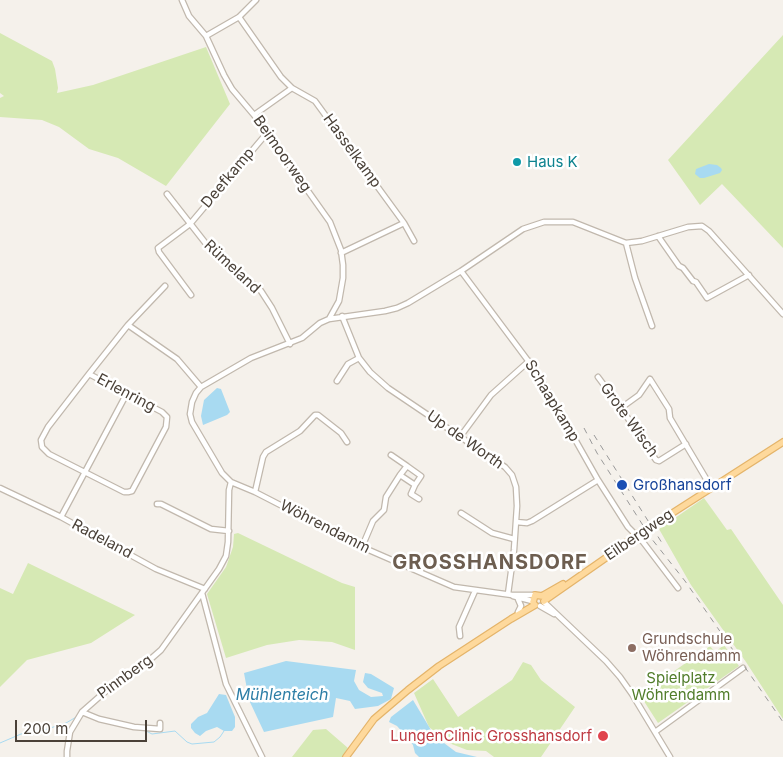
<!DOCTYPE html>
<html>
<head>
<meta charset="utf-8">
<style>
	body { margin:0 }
	#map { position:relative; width:783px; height:757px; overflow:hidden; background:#f5f1eb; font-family:Inter,sans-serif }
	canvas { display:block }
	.scale { position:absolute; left:15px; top:720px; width:132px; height:22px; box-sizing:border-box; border:2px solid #4a4138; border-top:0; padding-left:6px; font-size:15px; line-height:18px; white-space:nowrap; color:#4a4138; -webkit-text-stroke:4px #fff; paint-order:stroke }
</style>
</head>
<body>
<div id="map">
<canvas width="783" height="757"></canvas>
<div class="scale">200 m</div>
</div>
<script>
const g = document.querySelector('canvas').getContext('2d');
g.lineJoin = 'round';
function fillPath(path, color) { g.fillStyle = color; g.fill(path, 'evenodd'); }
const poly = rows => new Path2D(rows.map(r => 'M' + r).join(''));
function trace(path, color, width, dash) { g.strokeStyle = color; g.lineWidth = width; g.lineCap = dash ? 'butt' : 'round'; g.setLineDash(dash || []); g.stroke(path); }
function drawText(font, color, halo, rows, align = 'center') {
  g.font = font + ' Inter,sans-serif'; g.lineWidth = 5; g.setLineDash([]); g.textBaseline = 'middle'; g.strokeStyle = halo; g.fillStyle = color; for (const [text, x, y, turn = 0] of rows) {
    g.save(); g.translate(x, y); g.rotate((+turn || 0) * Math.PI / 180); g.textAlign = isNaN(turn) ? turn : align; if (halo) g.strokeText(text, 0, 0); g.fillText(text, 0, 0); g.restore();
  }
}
fillPath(poly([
	[0,33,52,61,55,69,58,88,57,93,93,85,206,47,230,104,166,186,118,158,89,149,59,127,42,120,0,117,0,98,4,96,0,93],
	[783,35,783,248,722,184,700,205,668,160],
	[704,498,727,530,731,529,783,605,783,719,746,662,691,585,659,529],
	[238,533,342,583,355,587,355,650,332,642,299,640,267,645,226,658,207,594,226,567,233,547,234,534],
	[28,563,135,615,91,643,27,660,0,687,0,588,13,594],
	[724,645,739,666,658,723,640,695,710,646,715,652],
	[523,662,531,665,541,680,575,707,541,757,494,757,486,751,467,750,449,743,429,727,414,693,433,679,458,717,512,680],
	[326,729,348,748,342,757,292,757,313,730]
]), '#d6e9b4');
fillPath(poly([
	[709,164,717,165,721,168,722,170,720,173,704,178,700,178,695,174,696,169],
	[217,388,221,389,230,412,227,415,203,425,201,416,204,400],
	[286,661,356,670,354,681,359,690,371,697,383,696,382,693,368,688,363,682,365,673,371,674,394,688,391,699,378,706,355,709,350,701,336,698,333,717,264,732,249,700,244,673],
	[219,694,226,695,235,717,235,727,232,731,224,731,217,727,206,731,200,736,195,733,191,728,191,724,198,717,207,713],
	[413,700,431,730,440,740,456,752,477,757,419,757,415,753,413,745,404,734,397,726,389,722,391,717]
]), '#a8daf1');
trace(poly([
	[144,730,152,734,175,731,187,742,192,744,214,742,220,737,224,731],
	[0,743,21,734,44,730,66,723,78,716]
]), '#a8daf1', 1);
const minor = poly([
	[182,0,189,16,206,36,224,75,232,89,254,115,330,222,341,250,343,265,343,278,339,301,329,319],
	[239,17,281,77,292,88],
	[206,36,239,17,256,0],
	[254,115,292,88,315,101,404,223,341,253],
	[167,194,207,245,261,291,272,308,290,344],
	[404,223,414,241],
	[658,236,679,266,683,268,693,281,696,282,707,298,749,275],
	[626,243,635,278,652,326],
	[461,271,538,374,598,480,628,527,643,542,678,588],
	[191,295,159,252,158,248,190,224,267,133],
	[342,316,359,358,370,372,388,388,505,467,512,475,516,487,517,506,514,550,508,594],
	[128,325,177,359,201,387],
	[89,374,162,412,167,417,166,427,132,491,128,492,124,492,49,454,42,447,41,440,48,427,89,374,128,325,165,286],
	[598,377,621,408,656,460,659,461,686,444],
	[337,381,348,364,359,358],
	[621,408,639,395,650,379,669,409,670,418,711,487],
	[460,437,491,395,529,361],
	[391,455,407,466,400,475],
	[415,485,411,494,419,499],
	[0,488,61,517,156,569,205,589],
	[255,492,263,457,266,452,300,431,315,415,318,415,341,433,347,442],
	[157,504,161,504,211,529,229,531],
	[461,513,492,533,514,539],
	[61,517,127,393],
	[516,522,527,523,532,521,598,480],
	[362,547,373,521,384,510,386,497,400,475,415,485,421,476,407,466],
	[202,593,226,684,262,757],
	[535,595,512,595,454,587,362,547,255,492,231,482,222,473,192,422,190,414,192,402,196,393,201,387,251,358,302,338,320,323,329,319,385,311,397,308,408,303,461,271,523,229,544,222,573,222,626,243,642,241,688,227,702,226,709,231,783,314],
	[513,596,532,601],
	[544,602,606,661,620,677,632,694,670,757],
	[540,606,554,614],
	[518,612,521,606,518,599],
	[460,636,459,627,475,591],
	[82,712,99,719,134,727,160,729,160,723],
	[655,732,743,668],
	[67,757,67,751,70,732,82,712,115,683,145,664,161,650,219,569,226,556,228,542,229,490,231,482]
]);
const major = poly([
	[544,601,620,548,635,535,660,521,783,442],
	[533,602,535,595,542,596,563,584],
	[346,757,374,719,408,690,439,666,511,619,535,605]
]);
trace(minor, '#c1b8ad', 7);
trace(major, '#e4b46a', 8);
trace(minor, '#fff', 4.5);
trace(major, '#fed99c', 5.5);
trace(poly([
	[584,428,597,453,651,538,685,581,783,722],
	[594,435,662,543]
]), '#999', 1, [6, 6]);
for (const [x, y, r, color] of [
	[517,162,5,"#0f9aa8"],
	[622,485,6,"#1a4fb4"],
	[632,648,5,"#8d6e63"],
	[603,736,6,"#e0444e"]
]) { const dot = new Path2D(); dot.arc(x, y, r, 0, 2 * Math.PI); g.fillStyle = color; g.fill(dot); trace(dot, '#fff', 2); }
drawText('15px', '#4a4138', '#fff', [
	["Hasselkamp",352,151,54],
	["Beimoorweg",282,154,55],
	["Deefkamp",228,178,-50],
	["Rümeland",232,267,43],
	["Erlenring",126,393,28],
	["Schaapkamp",552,401,59],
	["Grote Wisch",629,420,54],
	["Up de Worth",465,440,35],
	["Wöhrendamm",325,527,27],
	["Eilbergweg",639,535,-34],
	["Radeland",102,539,28],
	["Pinnberg",125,677,-36]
]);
drawText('15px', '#0d838f', '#fff', [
	["Haus K",527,162]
], 'left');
drawText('15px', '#164399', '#fff', [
	["Großhansdorf",633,485]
], 'left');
drawText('15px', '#785e54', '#fff', [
	["Grundschule",642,639],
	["Wöhrendamm",642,656]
], 'left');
drawText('15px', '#517d2b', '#fff', [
	["Spielplatz",681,678],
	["Wöhrendamm",681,695]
]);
drawText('15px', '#be3a42', '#fff', [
	["LungenClinic Grosshansdorf",592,736]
], 'right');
drawText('italic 16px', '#2d7ea6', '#fff', [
	["Mühlenteich",282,695]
]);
g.letterSpacing = '1px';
drawText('bold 20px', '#6d5e50', '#fff', [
	["GROSSHANSDORF",490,563]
]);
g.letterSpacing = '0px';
</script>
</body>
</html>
